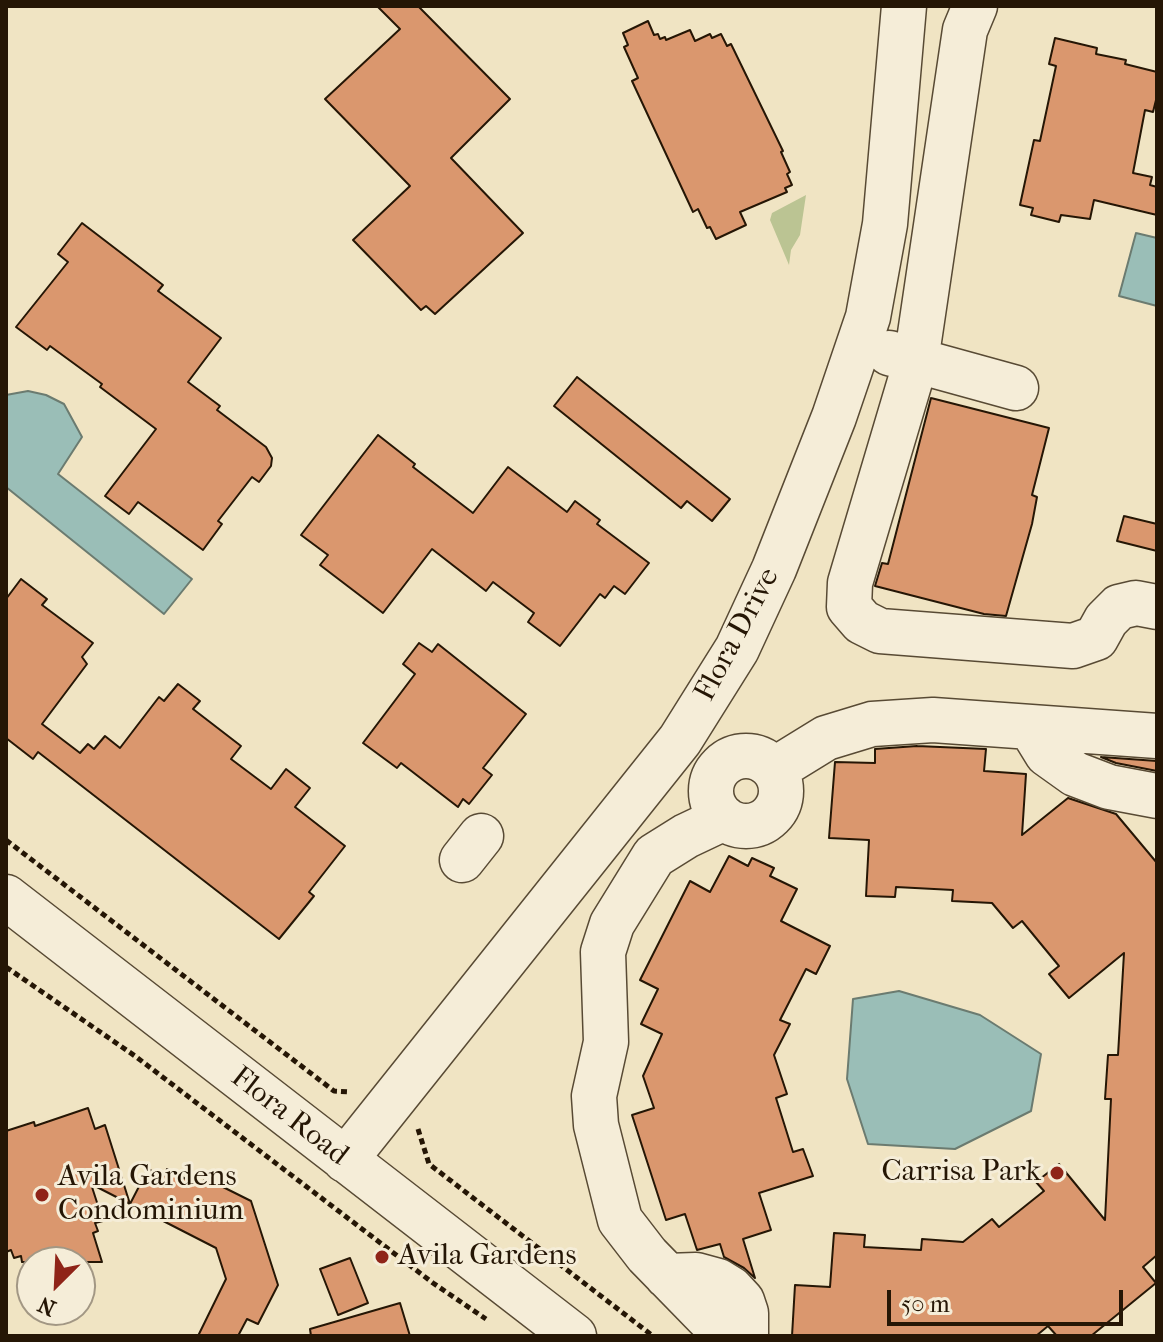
<!DOCTYPE html>
<html>
<head>
<meta charset="utf-8">
<style>
	body { margin:0 }
	#map { position:relative; width:1163px; height:1342px; overflow:hidden; background:#f0e4c3; font-family:"IM FELL French Canon",serif }
	canvas { display:block }
	.frame { position:absolute; inset:0; border:8px solid #251605; pointer-events:none }
	.north { position:absolute; left:16px; top:1246px; width:80px; height:80px; box-sizing:border-box; background:#f5edd8; border:2px solid #a29784; border-radius:50%; rotate:204deg; font-size:22px; font-weight:700; line-height:32px; text-align:center; color:#251605 }
	.north::after { content:''; display:block; margin:auto; width:28px; height:36px; background:#8f2418; clip-path:polygon(50% 0,100% 100%,50% 72%,0 100%) }
	.scale { position:absolute; left:887px; top:1290px; width:236px; height:36px; box-sizing:border-box; border:4px solid #251605; border-top:0; padding-left:10px; font-size:24px; line-height:28px; white-space:nowrap; color:#251605; -webkit-text-stroke:6px #f5edd8; paint-order:stroke }
</style>
</head>
<body>
<div id="map">
<canvas width="1163" height="1342"></canvas>
<div class="frame"></div>
<div class="north">N</div>
<div class="scale">50 m</div>
</div>
<script>
const g = document.querySelector('canvas').getContext('2d');
g.lineJoin = 'round';
function fillPath(path, color) { g.fillStyle = color; g.fill(path, 'evenodd'); }
const poly = rows => new Path2D(rows.map(r => 'M' + r).join(''));
function trace(path, color, width, dash) { g.strokeStyle = color; g.lineWidth = width; g.lineCap = dash ? 'butt' : 'round'; g.setLineDash(dash || []); g.stroke(path); }
function drawText(font, color, halo, rows, align = 'center') {
  g.font = font + ' "IM FELL French Canon",serif'; g.lineWidth = 6; g.setLineDash([]); g.textBaseline = 'middle'; g.strokeStyle = halo; g.fillStyle = color; for (const [text, x, y, turn = 0] of rows) {
    g.save(); g.translate(x, y); g.rotate((+turn || 0) * Math.PI / 180); g.textAlign = isNaN(turn) ? turn : align; if (halo) g.strokeText(text, 0, 0); g.fillText(text, 0, 0); g.restore();
  }
}
fillPath(poly([
	[806,195,800,235,791,250,789,265,770,220,772,213]
]), '#bbc493');
const water = poly([
	[1136,233,1157,238,1157,306,1119,296,1136,233],
	[28,391,46,395,64,404,82,437,58,474,192,579,164,614,6,487,6,395,28,391],
	[899,991,980,1015,1041,1054,1031,1111,955,1149,868,1144,847,1079,853,999,899,991]
]);
fillPath(water, '#9abeb7');
trace(water, '#6b7b70', 2);
const building = poly([
	[377,6,418,6,510,99,451,158,523,233,435,314,426,306,421,310,353,240,410,186,325,99,400,29,377,6],
	[648,21,654,35,658,34,660,39,665,37,666,40,690,30,695,41,710,34,712,38,721,34,727,46,731,44,783,151,781,152,790,172,787,174,792,185,785,188,787,192,740,212,746,225,716,239,710,227,707,228,698,209,693,212,632,81,638,78,624,47,628,45,623,33,648,21],
	[1055,38,1097,48,1096,54,1126,60,1125,64,1157,72,1157,96,1153,112,1145,110,1133,173,1152,177,1150,185,1157,187,1157,215,1094,200,1090,219,1061,215,1059,222,1031,215,1033,208,1020,205,1034,140,1040,141,1056,66,1049,64,1055,38],
	[82,223,163,285,158,291,221,338,188,382,220,406,217,410,266,447,272,458,271,466,259,482,252,477,218,521,222,524,203,550,138,502,129,514,105,496,156,429,100,387,102,384,50,346,47,350,16,327,68,262,58,254,82,223],
	[577,377,730,499,712,521,687,501,681,508,554,406,577,377],
	[931,398,1049,428,1032,495,1037,497,1032,524,1006,616,984,614,875,586,882,563,888,564,931,398],
	[378,435,415,464,413,467,473,513,508,467,567,512,575,501,600,520,597,524,649,563,625,594,614,586,605,598,600,594,560,646,528,622,534,613,493,582,486,591,432,549,383,613,320,565,328,555,301,535,378,435],
	[1124,516,1157,524,1157,551,1117,541,1124,516],
	[21,579,47,599,42,605,93,643,82,657,87,664,42,724,80,753,88,744,94,749,105,736,120,748,159,697,164,701,178,684,200,701,193,709,241,746,231,759,271,789,286,769,310,788,295,807,345,846,309,892,314,896,279,939,38,752,33,759,6,738,6,599,21,579],
	[419,643,432,652,438,644,526,714,483,768,492,775,469,804,463,799,458,807,401,763,397,768,363,743,415,674,403,664,419,643],
	[917,746,986,749,984,771,1026,774,1022,835,1068,798,1116,814,1157,863,1157,1255,1143,1267,1156,1283,1091,1336,1057,1336,1048,1326,1036,1336,792,1336,795,1285,830,1287,834,1233,865,1235,864,1247,921,1250,922,1239,963,1242,992,1219,999,1227,1044,1191,1036,1182,1059,1164,1105,1220,1111,1099,1105,1099,1108,1055,1118,1055,1124,953,1069,998,1049,974,1059,966,1022,921,1013,928,992,903,952,901,953,890,896,887,895,897,866,896,869,840,829,838,835,762,875,763,875,749,917,746],
	[1101,757,1157,761,1157,771,1116,763,1101,757],
	[729,856,748,866,752,858,774,868,770,876,797,889,781,921,830,946,816,974,806,969,780,1020,790,1024,774,1055,787,1094,776,1098,793,1152,803,1149,813,1176,759,1193,771,1230,743,1239,755,1278,744,1268,724,1257,720,1244,697,1250,685,1214,666,1220,632,1115,654,1108,643,1076,662,1034,641,1024,658,989,640,980,690,881,710,892,729,856],
	[88,1108,95,1129,105,1125,130,1204,148,1169,163,1177,167,1169,201,1187,205,1178,251,1201,278,1285,258,1324,247,1319,238,1336,198,1336,226,1279,216,1248,91,1184,103,1221,95,1223,98,1231,93,1233,102,1262,22,1262,21,1256,14,1258,11,1250,6,1252,6,1131,34,1122,35,1126,88,1108],
	[350,1258,368,1303,338,1315,320,1269,350,1258],
	[400,1303,410,1336,311,1336,310,1329,400,1303]
]);
fillPath(building, '#da976e');
trace(building, '#251605', 2);
const minor = poly([
	[975,6,965,30,916,361,850,583,849,607,862,622,880,631,1073,646,1096,638,1106,620,1119,607,1136,603,1157,607],
	[889,353,1016,388],
	[1031,728,1047,754,1075,774,1109,787,1157,796],
	'711 791a35 35 0 1 1 70 0a35 35 0 1 1-70 0Z',
	[774,770,826,738,872,724,933,720,1157,736],
	[724,818,686,836,654,856,612,924,603,952,606,1042,594,1096,596,1125,620,1220,647,1255,726,1336],
	[462,860,481,836],
	[6,897,574,1336],
	[345,1160,680,740,737,649,774,569,834,417,868,317,885,224,904,6],
	[667,1276,696,1275,718,1281,731,1289,742,1301,746,1313,746,1336]
]);
trace(minor, '#584a34', 47);
trace(poly([
	[6,840,334,1091,350,1092],
	[6,967,135,1056,433,1283,486,1319],
	[418,1129,429,1164,653,1336]
]), '#251605', 5, [6, 4]);
trace(minor, '#f5edd8', 44);
for (const [x, y, r, color] of [
	[1057,1173,8,"#8f2418"],
	[42,1195,8,"#8f2418"],
	[382,1257,8,"#8f2418"]
]) { const dot = new Path2D(); dot.arc(x, y, r, 0, 2 * Math.PI); g.fillStyle = color; g.fill(dot); trace(dot, '#f5edd8', 3); }
drawText('30px', '#251605', '#f5edd8', [
	["Flora Drive",738,635,-62],
	["Flora Road",289,1117,38]
]);
drawText('30px', '#251605', '#f5edd8', [
	["Carrisa Park",1041,1173,"right"],
	["Avila Gardens",58,1178],
	["Condominium",58,1212],
	["Avila Gardens",398,1257]
], 'left');
</script>
</body>
</html>
